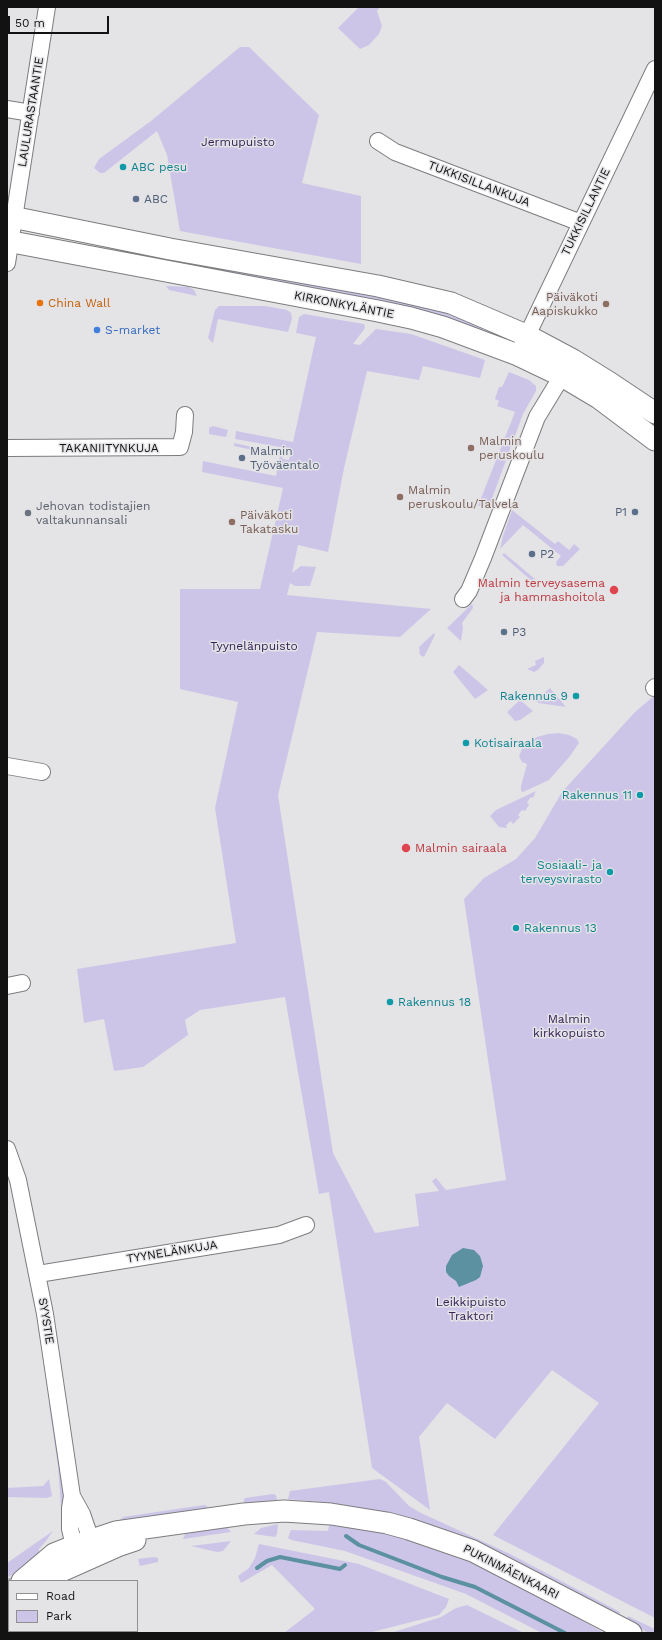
<!DOCTYPE html>
<html>
<head>
<meta charset="utf-8">
<style>
	body { margin:0 }
	#map { position:relative; width:662px; height:1640px; overflow:hidden; background:#e4e3e6; font-family:"Work Sans",sans-serif }
	canvas { display:block }
	.frame { position:absolute; inset:0; border:8px solid #121213; pointer-events:none }
	.legend { position:absolute; left:8px; top:1580px; width:130px; height:52px; box-sizing:border-box; background:#e4e3e6; border:1px solid #908f92; margin:0; padding:5px 7px; list-style:none; font-size:12px; color:#121213 }
	.legend li { display:flex; align-items:center; gap:8px; height:20px }
	.legend b { width:20px; border:1px solid #908f92 }
	.scale { position:absolute; left:8px; top:16px; width:101px; height:18px; box-sizing:border-box; border:2px solid #121213; border-top:0; padding-left:5px; font-size:12px; line-height:14px; white-space:nowrap; color:#121213; -webkit-text-stroke:3px #e4e3e6; paint-order:stroke }
</style>
</head>
<body>
<div id="map">
<canvas width="662" height="1640"></canvas>
<div class="frame"></div>
<ul class="legend">
<li><b style="height:5px;background:#fff"></b>Road</li>
<li><b style="height:11px;background:#cdc5e8"></b>Park</li>
</ul>
<div class="scale">50 m</div>
</div>
<script>
const g = document.querySelector('canvas').getContext('2d');
g.lineJoin = 'round';
function fillPath(path, color) { g.fillStyle = color; g.fill(path, 'evenodd'); }
const poly = rows => new Path2D(rows.map(r => 'M' + r).join(''));
function trace(path, color, width, dash) { g.strokeStyle = color; g.lineWidth = width; g.lineCap = dash ? 'butt' : 'round'; g.setLineDash(dash || []); g.stroke(path); }
function drawText(font, color, halo, rows, align = 'center') {
  g.font = font + ' "Work Sans",sans-serif'; g.lineWidth = 3; g.setLineDash([]); g.textBaseline = 'middle'; g.strokeStyle = halo; g.fillStyle = color; for (const [text, x, y, turn = 0] of rows) {
    g.save(); g.translate(x, y); g.rotate((+turn || 0) * Math.PI / 180); g.textAlign = isNaN(turn) ? turn : align; if (halo) g.strokeText(text, 0, 0); g.fillText(text, 0, 0); g.restore();
  }
}
fillPath(poly([
	[359,7,380,7,377,11,382,26,379,34,369,45,360,49,338,28],
	[240,47,249,47,319,115,302,183,361,196,361,264,180,231,167,155,157,131,104,173,100,173,94,168,99,159,151,121],
	[157,259,219,264,410,300,484,325,481,332],
	[166,286,189,287,194,290,197,296,169,290],
	[219,306,265,306,287,310,291,313,292,319,288,332,218,319,213,343,208,338,215,310],
	[304,314,364,324,365,328,353,344,360,345,376,329,411,334,485,360,480,378,423,366,419,380,367,371,344,468,328,552,298,545,292,573,301,566,316,567,310,586,295,586,290,583,287,595,431,609,400,637,317,632,278,795,333,1153,375,1233,419,1226,415,1194,439,1191,432,1181,436,1178,446,1190,506,1180,464,899,484,878,516,859,535,838,562,792,635,712,655,695,655,1618,493,1535,599,1403,552,1370,495,1439,447,1403,419,1437,430,1510,372,1468,329,1192,319,1194,285,997,200,1010,185,1020,188,1035,143,1067,114,1071,104,1019,84,1023,77,969,236,943,215,808,238,702,180,689,180,589,260,589,283,488,202,472,203,461,276,476,280,456,234,446,234,443,281,453,283,459,289,460,291,449,235,439,236,431,293,442,316,337,296,333,299,317],
	[509,372,529,380,536,386,536,391,523,414,490,504,478,506,515,412,497,406,499,401,495,399,499,387,502,387],
	[213,426,228,430,226,437,209,434,209,428],
	[512,510,555,544,558,541,569,550,574,544,580,549,563,566,557,566,556,562,561,556,523,525,500,549,503,536],
	[504,553,535,579,533,582,502,555],
	[472,604,473,608,462,623,463,628,461,641,447,628],
	[434,633,435,635,424,657,420,655,419,647],
	[544,657,544,663,538,670,534,672,527,669,536,665,535,661],
	[459,665,488,690,475,699,453,672],
	[550,688,566,707,539,703,535,701],
	[520,700,533,711,520,720,515,721,507,712],
	[559,733,569,735,577,739,579,743,570,756,549,780,523,792,521,791,521,786,527,764,522,762,519,756,522,749,527,744,537,737,548,734],
	[536,791,533,798,531,797,527,802,529,805,525,811,522,810,518,815,520,817,513,824,511,821,506,825,507,828,499,827,490,816,496,810],
	[53,1403,63,1467,66,1522,62,1521,58,1466,49,1404],
	[49,1479,52,1496,47,1498,7,1497,7,1488,43,1486],
	[380,1479,386,1482,409,1506,419,1512,510,1554,620,1612,619,1615,617,1617,390,1515,331,1503,288,1499,290,1491],
	[273,1494,276,1495,277,1500,244,1504,244,1500,245,1498],
	[204,1505,207,1506,208,1510,119,1521,123,1517],
	[278,1524,277,1534,275,1537,254,1534,261,1528],
	[329,1525,358,1526,387,1532,455,1553,525,1588,604,1633,542,1633,466,1594,345,1551,291,1540,288,1538,291,1530,328,1531],
	[227,1527,231,1532,183,1539,186,1532],
	[53,1531,46,1541,39,1549,39,1556,7,1578,7,1563],
	[231,1541,223,1551,217,1552,191,1546],
	[259,1544,359,1564,449,1599,446,1607,439,1615,368,1633,284,1633,315,1609,272,1565,241,1583,238,1576,249,1568,255,1558],
	[154,1557,158,1558,158,1562,140,1566,138,1559],
	[467,1605,524,1633,391,1633,441,1617,456,1608],
	[628,1616,655,1629,655,1633,649,1633,627,1622]
]), '#cdc5e8');
fillPath(poly([
	[463,1248,474,1250,480,1256,483,1266,480,1277,476,1280,459,1287,456,1281,449,1276,446,1272,446,1266,452,1255]
]), '#5c91a1');
trace(poly([
	[346,1536,359,1545,442,1577,475,1587,565,1633],
	[257,1568,267,1561,280,1557,340,1569,345,1565]
]), '#5c91a1', 4);
const minor = poly([
	[7,109,31,113],
	[378,141,395,152,581,223],
	[7,263,47,7],
	[522,346,655,69],
	[7,448,180,447,184,432,185,415],
	[463,599,469,591,483,558,537,417,568,366],
	[654,688,655,687],
	[7,766,42,772],
	[7,986,22,983],
	[7,1149,18,1180,45,1314,72,1496,70,1508,70,1529,74,1546,82,1554],
	[38,1274,279,1235,306,1225],
	[72,1496,82,1514,91,1540,89,1551]
]);
const major = poly([
	[7,216,170,249,378,286,451,303,528,336,573,360,610,383,655,413],
	[7,241,378,311,411,318,443,327,518,355,562,376,599,398,655,440],
	[22,1581,54,1554,74,1546,116,1532,244,1514,284,1511,331,1514,387,1523,409,1529,473,1551,631,1633],
	[31,1581,48,1577,120,1545,135,1540],
	[7,1591,9,1590]
]);
trace(minor, '#7d7c7f', 18);
trace(major, '#7d7c7f', 23);
trace(minor, '#fff', 16);
trace(major, '#fff', 21);
for (const [x, y, r, color] of [
	[123,167,4,"#0f9aa8"],
	[136,199,4,"#5c6f8a"],
	[40,303,4,"#e8710a"],
	[606,304,4,"#8d6e63"],
	[97,330,4,"#3f7fe0"],
	[471,448,4,"#8d6e63"],
	[242,458,4,"#5c6f8a"],
	[400,497,4,"#8d6e63"],
	[635,512,4,"#5c6f8a"],
	[28,513,4,"#6b7280"],
	[232,522,4,"#8d6e63"],
	[532,554,4,"#5c6f8a"],
	[614,590,5,"#e0444e"],
	[504,632,4,"#5c6f8a"],
	[576,696,4,"#0f9aa8"],
	[466,743,4,"#0f9aa8"],
	[640,795,4,"#0f9aa8"],
	[406,848,5,"#e0444e"],
	[610,872,4,"#0f9aa8"],
	[516,928,4,"#0f9aa8"],
	[390,1002,4,"#0f9aa8"]
]) { const dot = new Path2D(); dot.arc(x, y, r, 0, 2 * Math.PI); g.fillStyle = color; g.fill(dot); trace(dot, '#e4e3e6', 1.5); }
drawText('12px', '#121213', '#e4e3e6', [
	["LAULURASTAANTIE",31,112,-81],
	["TUKKISILLANKUJA",479,184,21],
	["TUKKISILLANTIE",586,212,-64],
	["KIRKONKYLÄNTIE",344,305,11],
	["TAKANIITYNKUJA",109,448],
	["TYYNELÄNKUJA",172,1252,-9],
	["SYYSTIE",46,1321,81],
	["PUKINMÄENKAARI",511,1572,27]
]);
drawText('12px', '#352358', '#e4e3e6', [
	["Jermupuisto",238,142],
	["Tyynelänpuisto",254,646],
	["Malmin",569,1019],
	["kirkkopuisto",569,1033],
	["Leikkipuisto",471,1302],
	["Traktori",471,1316]
]);
drawText('12px', '#0d838f', '#e4e3e6', [
	["ABC pesu",131,167],
	["Rakennus 9",568,696,"right"],
	["Kotisairaala",474,743],
	["Rakennus 11",632,795,"right"],
	["Sosiaali- ja",602,865,"right"],
	["terveysvirasto",602,879,"right"],
	["Rakennus 13",524,928],
	["Rakennus 18",398,1002]
], 'left');
drawText('12px', '#4e5e75', '#e4e3e6', [
	["ABC",144,199],
	["Malmin",250,451],
	["Työväentalo",250,465],
	["P1",627,512,"right"],
	["P2",540,554],
	["P3",512,632]
], 'left');
drawText('12px', '#785e54', '#e4e3e6', [
	["Päiväkoti",598,297,"right"],
	["Aapiskukko",598,311,"right"],
	["Malmin",479,441],
	["peruskoulu",479,455],
	["Malmin",408,490],
	["peruskoulu/Talvela",408,504],
	["Päiväkoti",240,515],
	["Takatasku",240,529]
], 'left');
drawText('12px', '#c56008', '#e4e3e6', [
	["China Wall",48,303]
], 'left');
drawText('12px', '#366cbe', '#e4e3e6', [
	["S-market",105,330]
], 'left');
drawText('12px', '#5b616d', '#e4e3e6', [
	["Jehovan todistajien",36,506],
	["valtakunnansali",36,520]
], 'left');
drawText('12px', '#be3a42', '#e4e3e6', [
	["Malmin terveysasema",605,583],
	["ja hammashoitola",605,597],
	["Malmin sairaala",415,848,"left"]
], 'right');
</script>
</body>
</html>
